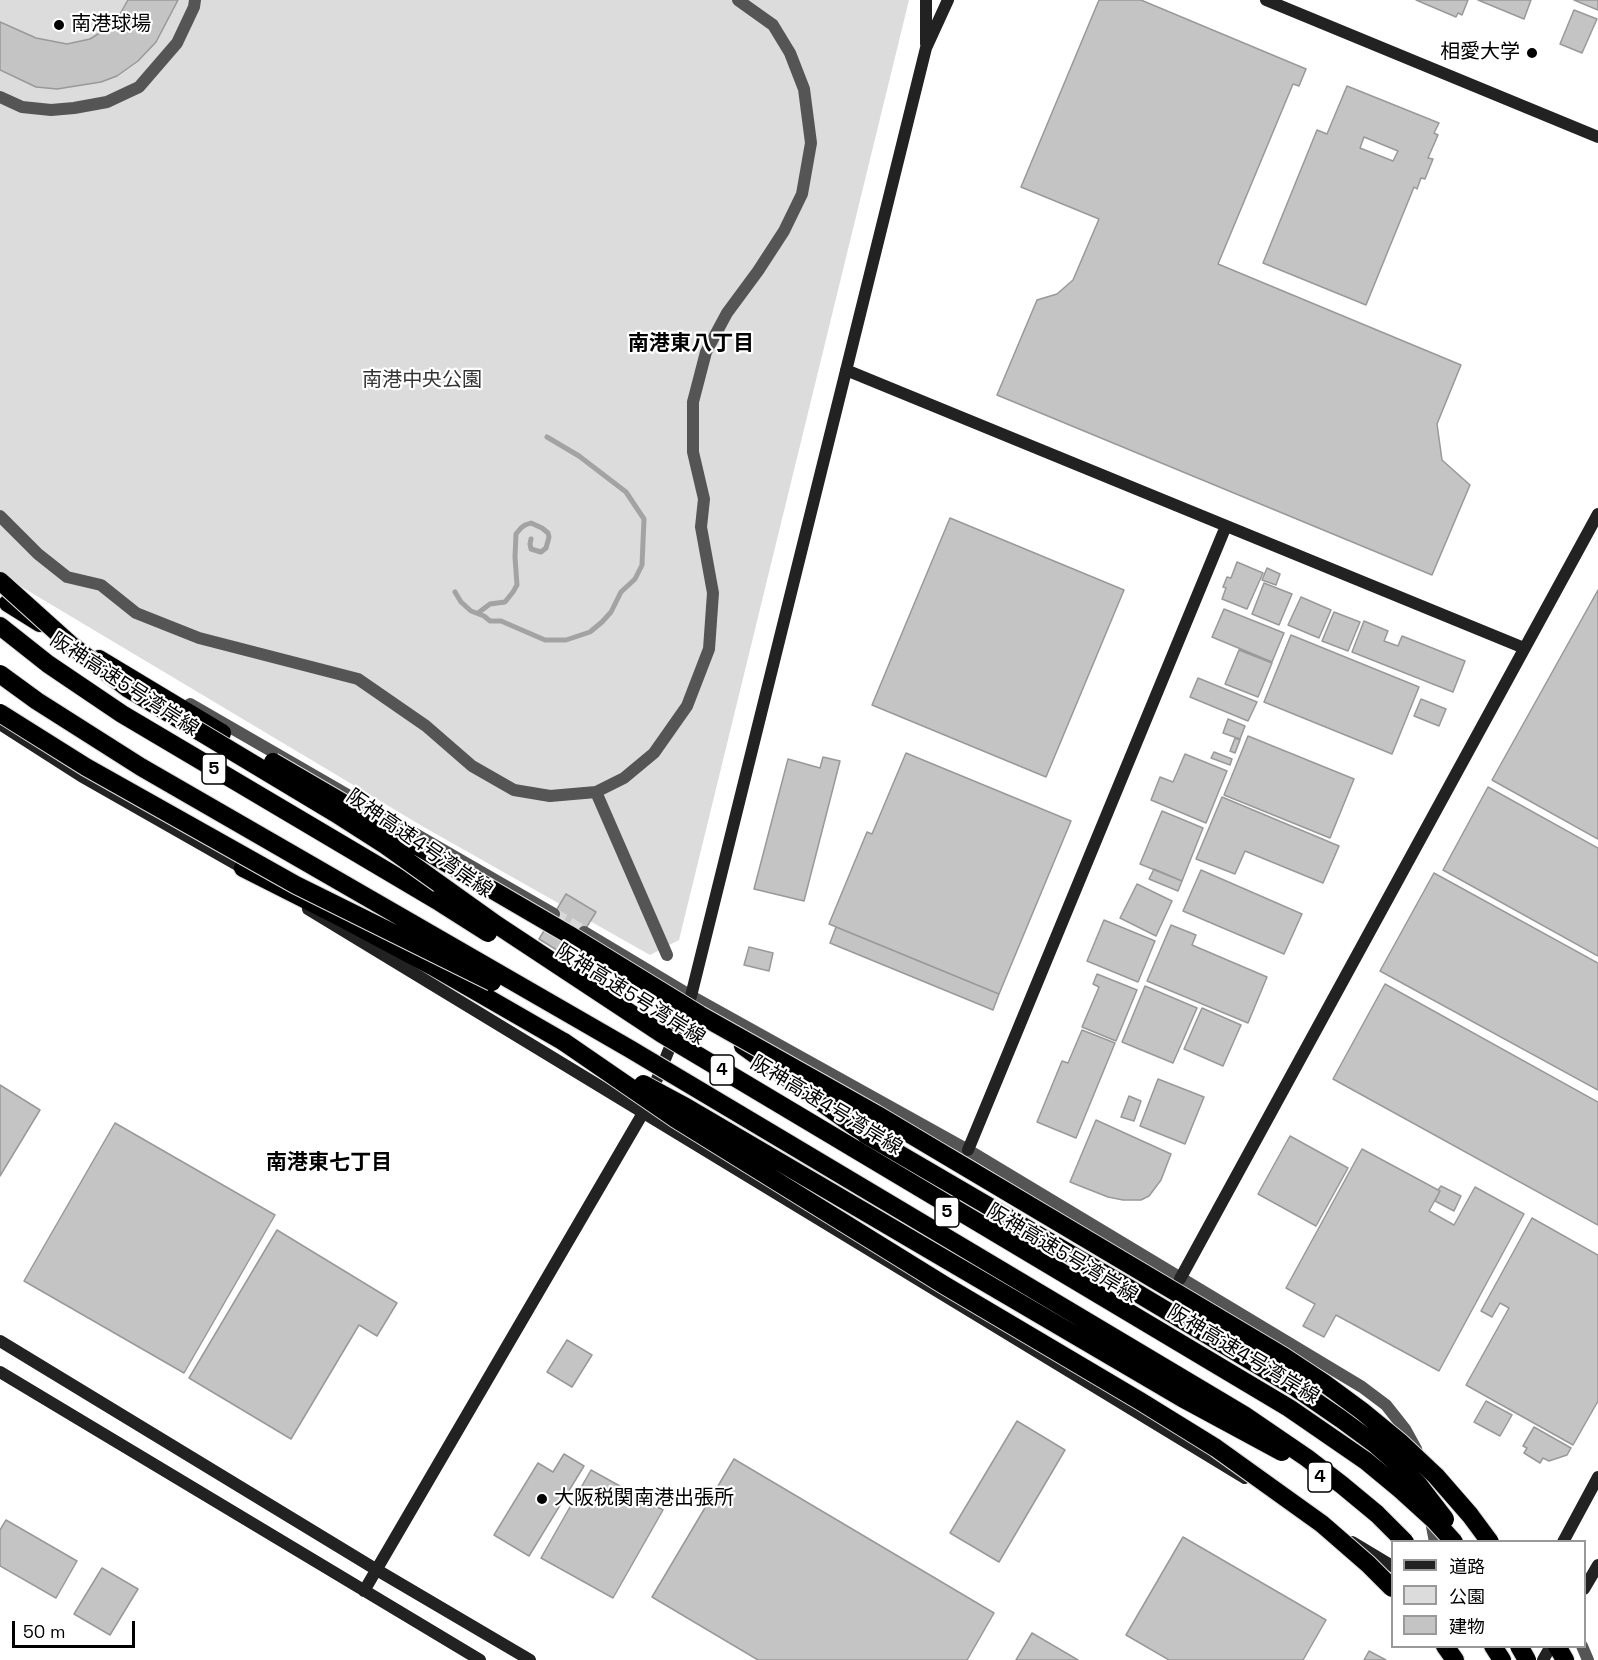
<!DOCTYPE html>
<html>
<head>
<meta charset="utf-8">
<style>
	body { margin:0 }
	#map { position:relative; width:1598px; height:1660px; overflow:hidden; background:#fff; font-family:"Space Grotesk","Noto Sans JP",sans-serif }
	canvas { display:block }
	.legend { position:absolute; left:1391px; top:1540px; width:195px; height:108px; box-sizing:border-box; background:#fff; border:2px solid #999; margin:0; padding:8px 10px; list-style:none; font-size:18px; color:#000 }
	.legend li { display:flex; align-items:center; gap:12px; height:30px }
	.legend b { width:30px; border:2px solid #999 }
	.scale { position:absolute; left:12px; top:1621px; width:123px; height:27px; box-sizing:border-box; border:3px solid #000; border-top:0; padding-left:8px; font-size:18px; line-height:21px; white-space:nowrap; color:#000; -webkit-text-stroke:4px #fff; paint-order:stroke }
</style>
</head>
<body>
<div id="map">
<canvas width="1598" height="1660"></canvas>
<ul class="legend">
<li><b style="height:8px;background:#222"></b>道路</li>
<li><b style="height:16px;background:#dcdcdc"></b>公園</li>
<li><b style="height:16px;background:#c4c4c4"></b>建物</li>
</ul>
<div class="scale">50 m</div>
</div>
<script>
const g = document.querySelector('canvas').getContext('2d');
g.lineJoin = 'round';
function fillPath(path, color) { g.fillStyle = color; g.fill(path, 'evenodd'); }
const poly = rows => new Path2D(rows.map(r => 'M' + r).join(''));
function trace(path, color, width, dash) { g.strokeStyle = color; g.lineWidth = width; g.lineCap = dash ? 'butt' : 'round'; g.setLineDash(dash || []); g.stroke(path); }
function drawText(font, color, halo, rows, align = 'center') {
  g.font = font + ' "Space Grotesk","Noto Sans JP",sans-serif'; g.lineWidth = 4.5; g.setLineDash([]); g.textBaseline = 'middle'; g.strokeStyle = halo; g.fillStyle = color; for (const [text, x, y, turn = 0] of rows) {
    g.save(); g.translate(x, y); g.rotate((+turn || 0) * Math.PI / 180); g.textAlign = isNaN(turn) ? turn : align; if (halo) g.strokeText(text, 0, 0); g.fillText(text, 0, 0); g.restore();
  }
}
fillPath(poly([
	[0,0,909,0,679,940,650,955,422,826,0,574]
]), '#dcdcdc');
trace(poly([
	[455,592,461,602,471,611,484,616,490,621,501,621,545,640,566,640,590,632,602,622,611,612,621,592,635,579,642,565,644,519,626,492,579,456,547,437],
	[478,613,490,604,505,602,513,592,517,585,515,557,516,534,521,528,525,525,531,523,542,528,548,533,549,537,546,548,541,552,531,549,530,544,531,539]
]), '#a3a3a3', 5);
const building = poly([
	[128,0,178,0,156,42,138,61,117,76,101,82,57,89,36,87,0,70,0,22,36,38,67,44,90,39,106,29,120,14,128,0],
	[1099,0,1141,0,1306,69,1299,86,1293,84,1218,264,1461,365,1437,424,1442,460,1470,485,1432,575,997,395,1037,300,1057,294,1073,280,1099,219,1021,187,1099,0],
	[1416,0,1468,0,1462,15,1458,13,1456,17,1416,0],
	[1478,0,1531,0,1524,19,1478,0],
	[1574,0,1598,0,1598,10,1574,0],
	[1574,10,1597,19,1582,53,1560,44,1574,10],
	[1347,86,1439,123,1434,133,1438,135,1428,158,1433,159,1425,179,1421,178,1417,189,1414,187,1366,305,1263,263,1317,130,1327,134,1347,86],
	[1364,137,1398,151,1393,161,1360,148,1364,137],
	[950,518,1124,590,1046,777,872,705,950,518],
	[1237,562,1263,573,1247,609,1222,599,1226,588,1223,587,1227,577,1231,578,1237,562],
	[1267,568,1280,574,1276,585,1262,580,1267,568],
	[1264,583,1292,594,1279,625,1252,614,1264,583],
	[1598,590,1598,839,1492,780,1598,590],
	[1301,597,1331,610,1319,638,1288,625,1301,597],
	[1224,609,1284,633,1272,662,1212,637,1224,609],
	[1334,612,1360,622,1348,651,1322,641,1334,612],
	[1364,621,1388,631,1384,641,1398,646,1402,636,1465,661,1453,692,1352,652,1364,621],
	[1291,635,1419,687,1392,754,1264,702,1291,635],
	[1239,650,1272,663,1258,697,1225,684,1239,650],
	[1198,678,1257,702,1248,721,1190,697,1198,678],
	[1421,699,1446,709,1439,726,1414,716,1421,699],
	[1228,719,1245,726,1240,739,1223,733,1228,719],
	[1248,736,1354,779,1330,838,1224,795,1248,736],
	[1235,738,1240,740,1235,753,1230,751,1235,738],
	[1214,752,1232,759,1230,765,1211,758,1214,752],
	[906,753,1071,821,999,994,829,924,867,832,872,834,906,753],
	[1185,754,1227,771,1206,823,1151,800,1160,777,1173,782,1185,754],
	[823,757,840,761,804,901,754,889,788,759,820,768,823,757],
	[1488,787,1598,848,1598,956,1443,870,1488,787],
	[1222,797,1339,846,1323,883,1245,851,1235,874,1196,859,1222,797],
	[1162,811,1203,828,1182,881,1140,864,1162,811],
	[1154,869,1182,881,1178,891,1149,879,1154,869],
	[1201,870,1302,914,1284,954,1183,911,1201,870],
	[1434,873,1598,963,1598,1090,1380,971,1434,873],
	[1137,884,1172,901,1156,936,1120,918,1137,884],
	[566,894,596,912,568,957,539,939,566,894],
	[1104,920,1155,941,1138,982,1087,961,1104,920],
	[1171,925,1196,935,1192,945,1267,977,1248,1023,1147,981,1171,925],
	[836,927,999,994,993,1010,830,943,836,927],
	[749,947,773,953,769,971,744,965,749,947],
	[1097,974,1137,990,1116,1041,1082,1027,1099,987,1093,984,1097,974],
	[1385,984,1598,1102,1598,1225,1333,1079,1385,984],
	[1145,986,1197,1008,1173,1063,1122,1042,1145,986],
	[1202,1008,1241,1025,1223,1066,1184,1049,1202,1008],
	[1082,1030,1115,1043,1076,1138,1037,1122,1062,1061,1068,1063,1082,1030],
	[1158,1079,1204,1097,1185,1144,1140,1126,1158,1079],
	[0,1085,40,1110,0,1176,0,1085],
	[1129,1096,1141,1101,1134,1121,1121,1117,1129,1096],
	[1096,1120,1171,1154,1161,1180,1149,1196,1141,1200,1123,1200,1108,1197,1070,1182,1096,1120],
	[115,1123,275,1215,184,1373,24,1281,115,1123],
	[1290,1136,1348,1168,1316,1226,1258,1194,1290,1136],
	[1362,1149,1440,1191,1429,1211,1454,1225,1475,1187,1524,1214,1439,1371,1336,1315,1324,1337,1303,1326,1315,1304,1286,1288,1362,1149],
	[1441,1186,1461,1196,1454,1211,1435,1201,1440,1191,1438,1190,1441,1186],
	[1532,1218,1598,1255,1598,1401,1573,1445,1466,1385,1509,1308,1500,1303,1492,1317,1481,1311,1532,1218],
	[277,1230,397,1303,377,1336,359,1325,291,1439,189,1378,277,1230],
	[567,1340,592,1355,572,1387,547,1372,567,1340],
	[1486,1401,1512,1415,1500,1436,1474,1422,1486,1401],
	[1017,1421,1065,1450,999,1562,950,1533,1017,1421],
	[1534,1427,1571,1448,1567,1455,1549,1461,1543,1458,1540,1463,1524,1453,1527,1448,1523,1446,1534,1427],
	[564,1454,584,1466,529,1556,494,1535,538,1463,553,1472,564,1454],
	[734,1459,994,1613,967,1660,758,1660,652,1597,734,1459],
	[591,1470,663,1510,613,1598,541,1558,591,1470],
	[6,1520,77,1561,56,1598,0,1566,0,1530,6,1520],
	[1183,1537,1326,1620,1303,1660,1169,1660,1126,1635,1183,1537],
	[102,1568,138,1589,110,1635,74,1614,102,1568],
	[1032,1633,1078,1660,1016,1660,1032,1633],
	[1369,1651,1386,1660,1364,1660,1369,1651]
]);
fillPath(building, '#c4c4c4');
trace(building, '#999', 1.5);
trace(poly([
	[554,914,584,932]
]), '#d9d9d9', 12, [12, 6]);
const highway = poly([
	[8,603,40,623],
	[0,626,48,664,122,714,436,900],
	[99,659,222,733],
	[243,868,340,917,432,966,564,1042],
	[743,1046,865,1134],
	[1445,1646,1455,1660],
	[1493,1646,1502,1660],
	[1557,1646,1565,1660]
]);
trace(highway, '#dbdbdb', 20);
trace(poly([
	[0,97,22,107,51,110,74,108,107,102,139,87,177,43,194,7,195,0],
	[0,516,38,554,67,577,101,585,136,613,199,638,358,679,426,726,472,766,514,790,550,796,596,792,624,778,654,753,687,706,709,649,713,593,701,527,704,499,693,452,693,402,706,352,727,313,758,271,784,231,802,194,811,143,804,89,790,53,773,25,738,0],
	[190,704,554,914],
	[596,792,667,955],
	[584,932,691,996,968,1150,1362,1387,1386,1405,1405,1429,1416,1449,1423,1473,1426,1493],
	[1430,1516,1435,1542],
	[1582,1646,1588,1660]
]), '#555', 12);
trace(poly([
	[1266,0,1598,137],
	[926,44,926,0],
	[846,370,1524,648],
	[0,724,81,776,248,871],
	[308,909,1245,1478],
	[968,1150,1226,526],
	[1180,1279,1598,514],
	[0,1341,377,1570,530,1660],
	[0,1372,480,1660],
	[1352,1542,1392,1566],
	[1563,1542,1598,1477],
	[1584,1589,1598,1565],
	[364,1591,643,1113,691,996,926,48,948,0],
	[1543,1660,1551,1646]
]), '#222', 12);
trace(highway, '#000', 18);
const highwayBridge = poly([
	[0,581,70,644,127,688,335,813,385,845,497,925,662,1034,1289,1408,1366,1461,1401,1490,1434,1520,1454,1542],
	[0,674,37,701,141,767,630,1049,1244,1415,1307,1458,1342,1485,1377,1514,1405,1542],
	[0,713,86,767,296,885,492,982],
	[273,762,568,934,700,1015,876,1114,1283,1356,1324,1383,1362,1411,1401,1443,1436,1476,1470,1515,1490,1542],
	[436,900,488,933],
	[564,1042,676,1119,944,1285,1140,1401,1216,1448,1322,1524,1368,1564,1392,1588],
	[643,1084,686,1107,1182,1398,1282,1452],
	[865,1134,1127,1287,1296,1388,1341,1419,1375,1444,1400,1466,1418,1484,1445,1519],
	[1519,1646,1527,1660]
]);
trace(highwayBridge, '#dbdbdb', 20, []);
trace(highwayBridge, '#000', 18);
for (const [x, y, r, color] of [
	[59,25,6,"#000"],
	[1532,53,6,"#000"],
	[542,1499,6,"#000"]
]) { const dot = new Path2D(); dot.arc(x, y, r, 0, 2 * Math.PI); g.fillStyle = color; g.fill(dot); trace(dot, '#fff', 2); }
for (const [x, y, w] of [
	[214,769,24],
	[722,1070,24],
	[947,1212,24],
	[1320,1477,24]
]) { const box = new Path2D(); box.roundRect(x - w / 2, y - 15, w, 30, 4.5); g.fillStyle = '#fff'; g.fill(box); trace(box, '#000', 1.5); }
drawText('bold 18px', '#000', null, [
	["5",214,769],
	["4",722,1070],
	["5",947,1212],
	["4",1320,1477]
]);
drawText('20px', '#000', '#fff', [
	["南港球場",71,25],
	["相愛大学",1520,53,"right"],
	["大阪税関南港出張所",554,1499]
], 'left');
drawText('20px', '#333', '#fff', [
	["南港中央公園",422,381]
]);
drawText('20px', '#000', '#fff', [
	["阪神高速5号湾岸線",124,685,33],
	["阪神高速4号湾岸線",419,844,35],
	["阪神高速5号湾岸線",630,995,32],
	["阪神高速4号湾岸線",826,1106,31],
	["阪神高速5号湾岸線",1062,1254,31],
	["阪神高速4号湾岸線",1243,1355,31]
]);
drawText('bold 21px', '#000', '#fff', [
	["南港東八丁目",691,344],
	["南港東七丁目",329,1163]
]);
</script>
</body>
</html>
